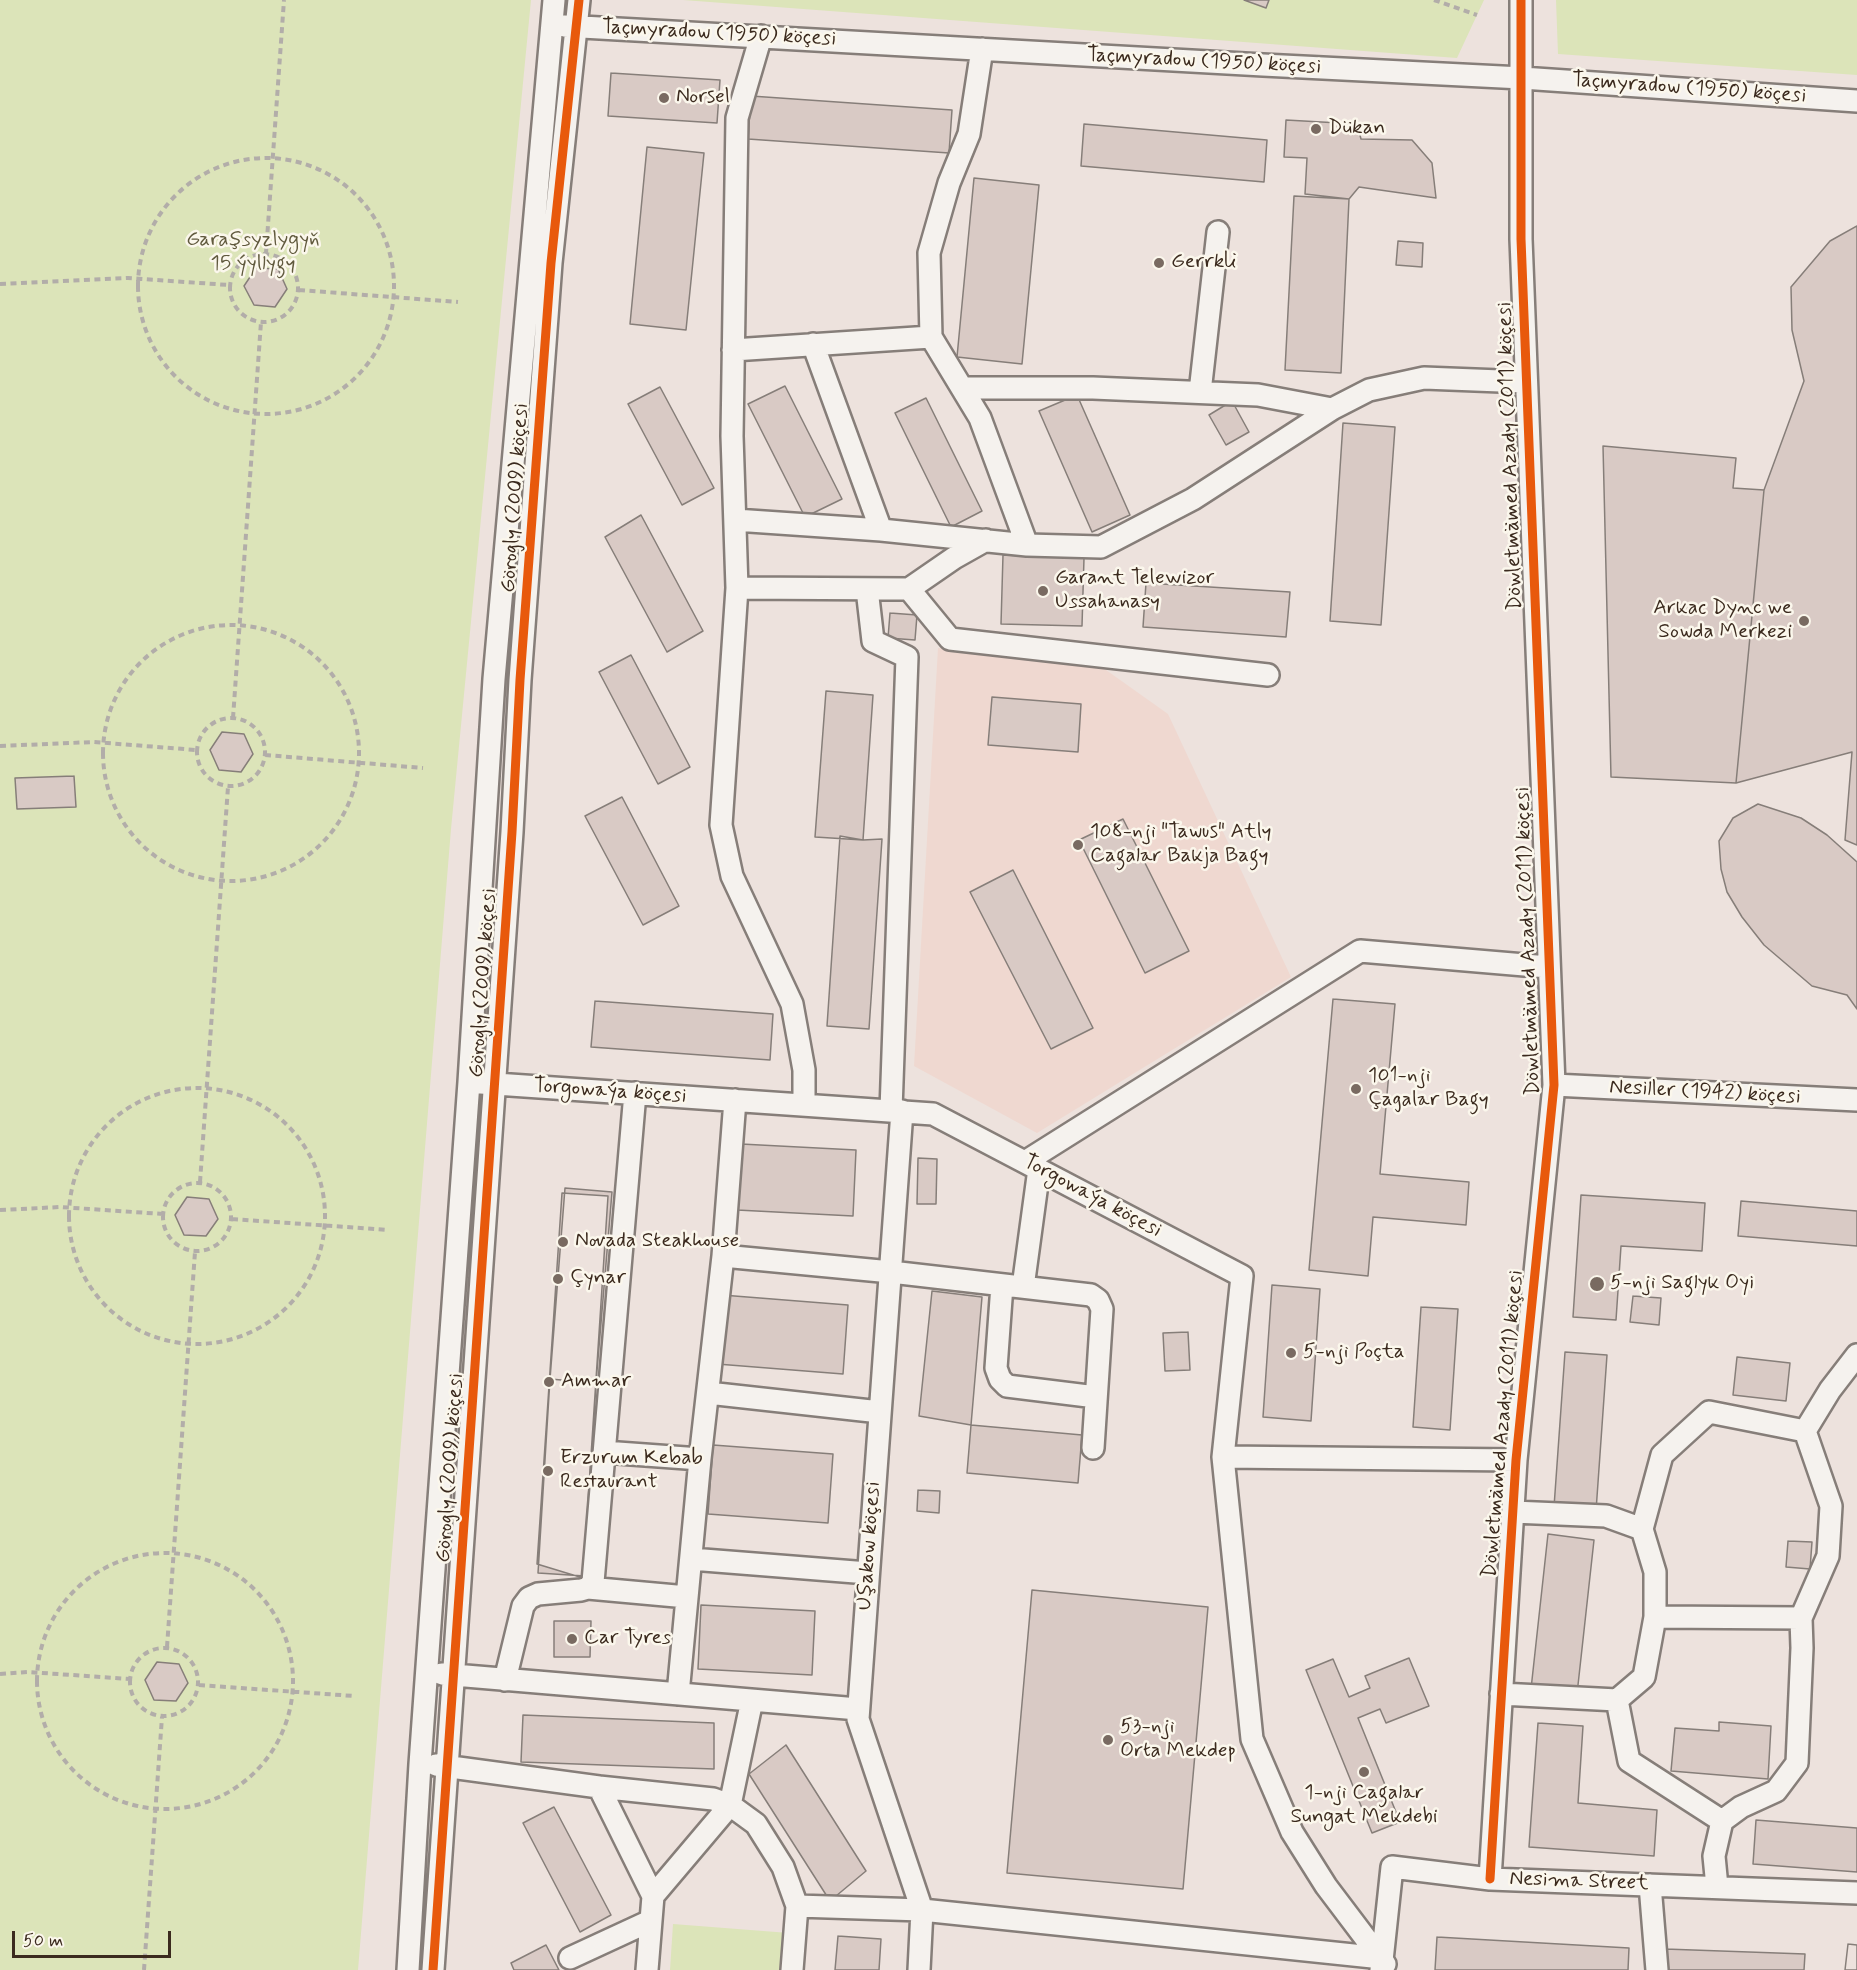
<!DOCTYPE html>
<html>
<head>
<meta charset="utf-8">
<style>
	body { margin:0 }
	#map { position:relative; width:1857px; height:1970px; overflow:hidden; background:#ede2dd; font-family:Mynerve,sans-serif }
	canvas { display:block }
	.scale { position:absolute; left:12px; top:1931px; width:159px; height:27px; box-sizing:border-box; border:3px solid #3b2a1e; border-top:0; padding-left:8px; font-size:18px; line-height:21px; white-space:nowrap; color:#3b2a1e; -webkit-text-stroke:4px #fbf7ec; paint-order:stroke }
</style>
</head>
<body>
<div id="map">
<canvas width="1857" height="1970"></canvas>
<div class="scale">50 m</div>
</div>
<script>
const g = document.querySelector('canvas').getContext('2d');
g.lineJoin = 'round';
function fillPath(path, color) { g.fillStyle = color; g.fill(path, 'evenodd'); }
const poly = rows => new Path2D(rows.map(r => 'M' + r).join(''));
function trace(path, color, width, dash) { g.strokeStyle = color; g.lineWidth = width; g.lineCap = dash ? 'butt' : 'round'; g.setLineDash(dash || []); g.stroke(path); }
function drawText(font, color, halo, rows, align = 'center') {
  g.font = font + ' Mynerve,sans-serif'; g.lineWidth = 5; g.setLineDash([]); g.textBaseline = 'middle'; g.strokeStyle = halo; g.fillStyle = color; for (const [text, x, y, turn = 0] of rows) {
    g.save(); g.translate(x, y); g.rotate((+turn || 0) * Math.PI / 180); g.textAlign = isNaN(turn) ? turn : align; if (halo) g.strokeText(text, 0, 0); g.fillText(text, 0, 0); g.restore();
  }
}
fillPath(poly([
	[938,648,1099,665,1168,714,1291,977,1037,1133,914,1066]
]), '#efd8d0');
fillPath(poly([
	[0,0,531,0,451,829,358,1970,0,1970],
	[683,0,1244,0,1265,8,1269,0,1484,0,1457,58],
	[1556,0,1857,0,1857,75,1558,54],
	[673,1924,789,1933,786,1970,670,1970]
]), '#dce4b9');
const building = poly([
	[1244,0,1269,0,1266,8,1244,0],
	[611,73,720,80,717,123,608,116,611,73],
	[751,96,952,110,949,153,748,139,751,96],
	[1286,120,1357,124,1361,139,1412,140,1432,163,1436,198,1359,187,1349,199,1305,194,1307,158,1284,157,1286,120],
	[1084,124,1267,140,1264,182,1081,166,1084,124],
	[647,147,704,153,686,330,630,324,647,147],
	[974,178,1039,185,1022,364,957,357,974,178],
	[1294,196,1349,199,1341,373,1285,370,1294,196],
	[1857,226,1857,845,1845,840,1852,752,1736,783,1764,490,1804,381,1792,330,1791,287,1830,241,1857,226],
	[1398,241,1423,243,1422,267,1396,265,1398,241],
	[256,268,278,269,287,289,275,307,254,305,244,286,256,268],
	[785,386,842,499,805,517,748,404,785,386],
	[660,387,714,488,682,505,628,404,660,387],
	[1077,395,1130,515,1092,532,1039,411,1077,395],
	[926,398,982,511,951,527,895,413,926,398],
	[1232,401,1249,432,1226,445,1209,415,1232,401],
	[1343,423,1395,427,1381,625,1330,621,1343,423],
	[1603,446,1736,458,1733,488,1764,490,1736,783,1611,777,1603,446],
	[641,515,703,631,667,652,605,537,641,515],
	[1003,555,1084,558,1082,626,1001,624,1003,555],
	[1146,583,1290,592,1286,637,1143,627,1146,583],
	[890,613,917,615,915,640,888,638,890,613],
	[631,655,690,767,658,784,599,672,631,655],
	[826,691,873,695,863,840,815,837,826,691],
	[992,697,1081,704,1078,752,988,745,992,697],
	[222,732,244,734,253,754,241,772,219,770,210,750,222,732],
	[74,776,76,807,17,809,15,778,74,776],
	[622,797,679,906,643,925,585,816,622,797],
	[1758,804,1801,818,1827,835,1857,862,1857,1009,1847,995,1812,986,1764,945,1742,917,1727,892,1721,869,1719,841,1733,818,1758,804],
	[1123,819,1189,951,1145,973,1079,840,1123,819],
	[840,836,863,840,882,839,869,1029,827,1026,840,836],
	[1013,870,1093,1028,1051,1049,970,892,1013,870],
	[1333,999,1395,1004,1380,1174,1469,1182,1466,1225,1373,1217,1368,1276,1309,1270,1333,999],
	[595,1001,773,1014,770,1060,591,1047,595,1001],
	[741,1144,856,1150,853,1216,737,1210,741,1144],
	[918,1158,937,1159,936,1204,917,1204,918,1158],
	[565,1188,612,1192,596,1383,550,1379,565,1188],
	[562,1193,608,1196,583,1578,537,1564,562,1193],
	[1581,1195,1705,1203,1702,1251,1621,1246,1616,1320,1573,1317,1581,1195],
	[187,1197,209,1199,218,1219,206,1236,184,1235,175,1215,187,1197],
	[1741,1201,1857,1211,1857,1246,1738,1236,1741,1201],
	[1272,1285,1320,1289,1311,1421,1263,1417,1272,1285],
	[932,1291,982,1297,971,1425,919,1416,932,1291],
	[722,1295,848,1305,843,1374,717,1364,722,1295],
	[1633,1296,1661,1298,1659,1325,1630,1322,1633,1296],
	[1421,1307,1458,1309,1450,1430,1413,1427,1421,1307],
	[1188,1332,1190,1370,1165,1371,1163,1333,1188,1332],
	[1565,1352,1607,1355,1596,1511,1554,1507,1565,1352],
	[1737,1357,1790,1363,1786,1401,1733,1395,1737,1357],
	[550,1379,596,1383,585,1576,538,1573,550,1379],
	[971,1425,1082,1435,1078,1483,967,1473,971,1425],
	[713,1445,833,1454,828,1523,708,1514,713,1445],
	[918,1490,940,1491,939,1513,917,1511,918,1490],
	[1548,1534,1594,1540,1577,1694,1531,1689,1548,1534],
	[1788,1541,1812,1542,1810,1569,1786,1567,1788,1541],
	[1032,1590,1208,1607,1183,1889,1007,1873,1032,1590],
	[701,1605,815,1611,812,1675,698,1669,701,1605],
	[554,1621,591,1621,590,1657,554,1657,554,1621],
	[1409,1658,1429,1706,1386,1723,1380,1709,1358,1718,1400,1822,1372,1833,1306,1670,1333,1659,1349,1697,1370,1688,1365,1676,1409,1658],
	[157,1662,179,1664,188,1683,176,1701,154,1700,145,1680,157,1662],
	[523,1715,714,1723,714,1769,521,1762,523,1715],
	[1719,1722,1771,1726,1768,1779,1671,1771,1675,1728,1719,1731,1719,1722],
	[1538,1723,1583,1726,1578,1803,1657,1810,1654,1856,1529,1847,1538,1723],
	[786,1745,866,1871,830,1901,749,1774,786,1745],
	[554,1807,611,1915,580,1932,523,1823,554,1807],
	[1756,1820,1857,1828,1857,1872,1753,1864,1756,1820],
	[838,1936,881,1939,879,1970,835,1970,838,1936],
	[1437,1937,1629,1948,1628,1970,1435,1970,1437,1937],
	[1848,1944,1857,1945,1857,1970,1845,1970,1848,1944],
	[1848,1944,1857,1945,1857,1970,1845,1970,1848,1944],
	[546,1945,559,1970,514,1970,511,1963,546,1945],
	[1665,1949,1805,1954,1804,1970,1664,1970,1665,1949]
]);
fillPath(building, '#d9cac5');
trace(building, '#867e79', 1.5);
const minor = poly([
	[564,26,1263,65,1522,78,1857,101],
	[761,36,737,118,732,436,737,588,721,825,732,876,792,1004,804,1070,804,1105],
	[982,49,969,134,949,183,929,253,931,337,980,418,1027,545,1101,547,1193,499,1332,409,1369,390,1424,378,1526,382],
	[733,350,931,337],
	[962,388,1093,388,1258,395,1332,409],
	[1200,392,1218,232],
	[735,520,881,530,813,344],
	[881,530,1027,545],
	[737,588,909,589,950,639,1268,675],
	[867,589,873,641,907,657,891,1110],
	[909,589,954,558,986,540],
	[481,1083,933,1114,1242,1276,1223,1457,1516,1460],
	[1554,1085,1857,1100],
	[902,1111,858,1719,922,1910,919,1970],
	[1025,1162,1360,951,1548,967],
	[723,1256,891,1272,1091,1295,1098,1300,1102,1309,1093,1448],
	[1002,1285,996,1368,1000,1379,1007,1386,1096,1397],
	[1023,1287,1039,1169],
	[708,1393,880,1412],
	[604,1452,700,1459],
	[1223,1457,1252,1739,1292,1832,1326,1886,1385,1964],
	[1642,1529,1662,1455,1709,1412,1805,1431],
	[691,1559,868,1573],
	[588,1588,687,1597],
	[1655,1617,1801,1618],
	[442,1674,858,1709],
	[505,1680,523,1606,529,1598,538,1594,581,1590,588,1588,593,1582,635,1093],
	[678,1694,700,1459,723,1256,735,1100],
	[1501,1694,1617,1700,1644,1677,1655,1617,1655,1572,1642,1529,1606,1516,1513,1512],
	[1617,1700,1629,1761,1722,1821],
	[436,1765,599,1787,653,1896,647,1970],
	[599,1787,713,1799,730,1805,756,1824,783,1867,797,1906],
	[1490,1879,1516,1460,1554,1085,1521,239,1521,0],
	[1650,1885,1657,1970],
	[1717,1887,1714,1856,1722,1821,1741,1807,1776,1791,1797,1763,1802,1648,1801,1618,1828,1556,1831,1506,1805,1431,1830,1390,1857,1355],
	[653,1896,730,1805,752,1700],
	[570,1958,650,1921],
	[408,1970,420,1764,469,1082,494,679,554,0],
	[433,1970,512,832,520,680,551,263,579,0],
	[792,1970,797,1906,922,1910,1382,1958],
	[1381,1970,1392,1867,1490,1879,1857,1893]
]);
trace(minor, '#867e79', 26);
trace(poly([
	[1434,0,1477,15],
	'138 286a128 128 0 1 1 256 0a128 128 0 1 1-256 0Z',
	[266,253,284,0],
	'230 288a34 34 0 1 1 68 0a34 34 0 1 1-68 0Z',
	[0,284,128,278,229,285],
	[299,290,458,302],
	'103 753a128 128 0 1 1 256 0a128 128 0 1 1-256 0Z',
	'197 752a34 34 0 1 1 68 0a34 34 0 1 1-68 0Z',
	[233,718,261,322],
	[0,746,94,742,196,750],
	[265,755,423,768],
	'69 1216a128 128 0 1 1 256 0a128 128 0 1 1-256 0Z',
	[200,1182,228,787],
	'163 1217a34 34 0 1 1 68 0a34 34 0 1 1-68 0Z',
	[0,1210,60,1207,163,1214],
	[232,1219,389,1230],
	'37 1681a128 128 0 1 1 256 0a128 128 0 1 1-256 0Z',
	[167,1647,195,1252],
	'130 1682a34 34 0 1 1 68 0a34 34 0 1 1-68 0Z',
	[0,1674,28,1672,130,1679],
	[199,1685,354,1696],
	[144,1970,162,1717]
]), '#b2ada9', 4, [6, 4.5]);
trace(minor, '#f5f2ee', 21);
trace(poly([
	[1490,1879,1516,1460,1554,1085,1521,239,1521,0],
	[433,1970,512,832,520,680,551,263,579,0]
]), '#e8590c', 9);
for (const [x, y, r, color] of [
	[664,98,6,"#796a61"],
	[1316,129,6,"#796a61"],
	[1159,263,6,"#796a61"],
	[1043,591,6,"#796a61"],
	[1804,621,6,"#796a61"],
	[1078,845,6,"#796a61"],
	[1356,1089,6,"#796a61"],
	[563,1242,6,"#796a61"],
	[558,1279,6,"#796a61"],
	[1597,1284,8,"#796a61"],
	[1291,1353,6,"#796a61"],
	[549,1382,6,"#796a61"],
	[548,1471,6,"#796a61"],
	[572,1639,6,"#796a61"],
	[1108,1740,6,"#796a61"],
	[1364,1772,6,"#796a61"]
]) { const dot = new Path2D(); dot.arc(x, y, r, 0, 2 * Math.PI); g.fillStyle = color; g.fill(dot); trace(dot, '#fbf7ec', 2); }
drawText('21px', '#3b2a1e', '#fbf7ec', [
	["Taçmyradow (1950) köçesi",719,34,3],
	["Taçmyradow (1950) köçesi",1204,62,3],
	["Taçmyradow (1950) köçesi",1689,89,4],
	["Döwletmämed Azady (2011) köçesi",1511,456,-92],
	["Görogly (2009) köçesi",516,498,-86],
	["Döwletmämed Azady (2011) köçesi",1529,941,-92],
	["Görogly (2009) köçesi",484,983,-86],
	["Torgowaýa köçesi",610,1092,4],
	["Nesiller (1942) köçesi",1705,1093,3],
	["Torgowaýa köçesi",1092,1197,28],
	["Döwletmämed Azady (2011) köçesi",1504,1424,-85],
	["Görogly (2009) köçesi",451,1468,-86],
	["Uşakow köçesi",870,1546,-86],
	["Nesima Street",1579,1882,2]
]);
drawText('21px', '#3b2a1e', '#fbf7ec', [
	["Norsel",676,98],
	["Dükan",1328,129],
	["Gerrkli",1171,263],
	["Garant Telewizor",1055,579],
	["Ussahanasy",1055,603],
	["Arkac Dync we",1792,609,"right"],
	["Sowda Merkezi",1792,633,"right"],
	["108-nji \"Tawus\" Atly",1090,833],
	["Cagalar Bakja Bagy",1090,857],
	["101-nji",1368,1077],
	["Çagalar Bagy",1368,1101],
	["Novada Steakhouse",575,1242],
	["Çynar",570,1279],
	["5-nji Saglyk Oyi",1610,1284],
	["5-nji Poçta",1303,1353],
	["Ammar",561,1382],
	["Erzurum Kebab",560,1459],
	["Restaurant",560,1483],
	["Car Tyres",584,1639],
	["53-nji",1120,1728],
	["Orta Mekdep",1120,1752],
	["1-nji Cagalar",1364,1794,"center"],
	["Sungat Mekdebi",1364,1818,"center"]
], 'left');
drawText('21px', '#60593d', '#fbf7ec', [
	["Garaşsyzlygyň",253,241],
	["15 ýyllygy",253,265]
]);
</script>
</body>
</html>
